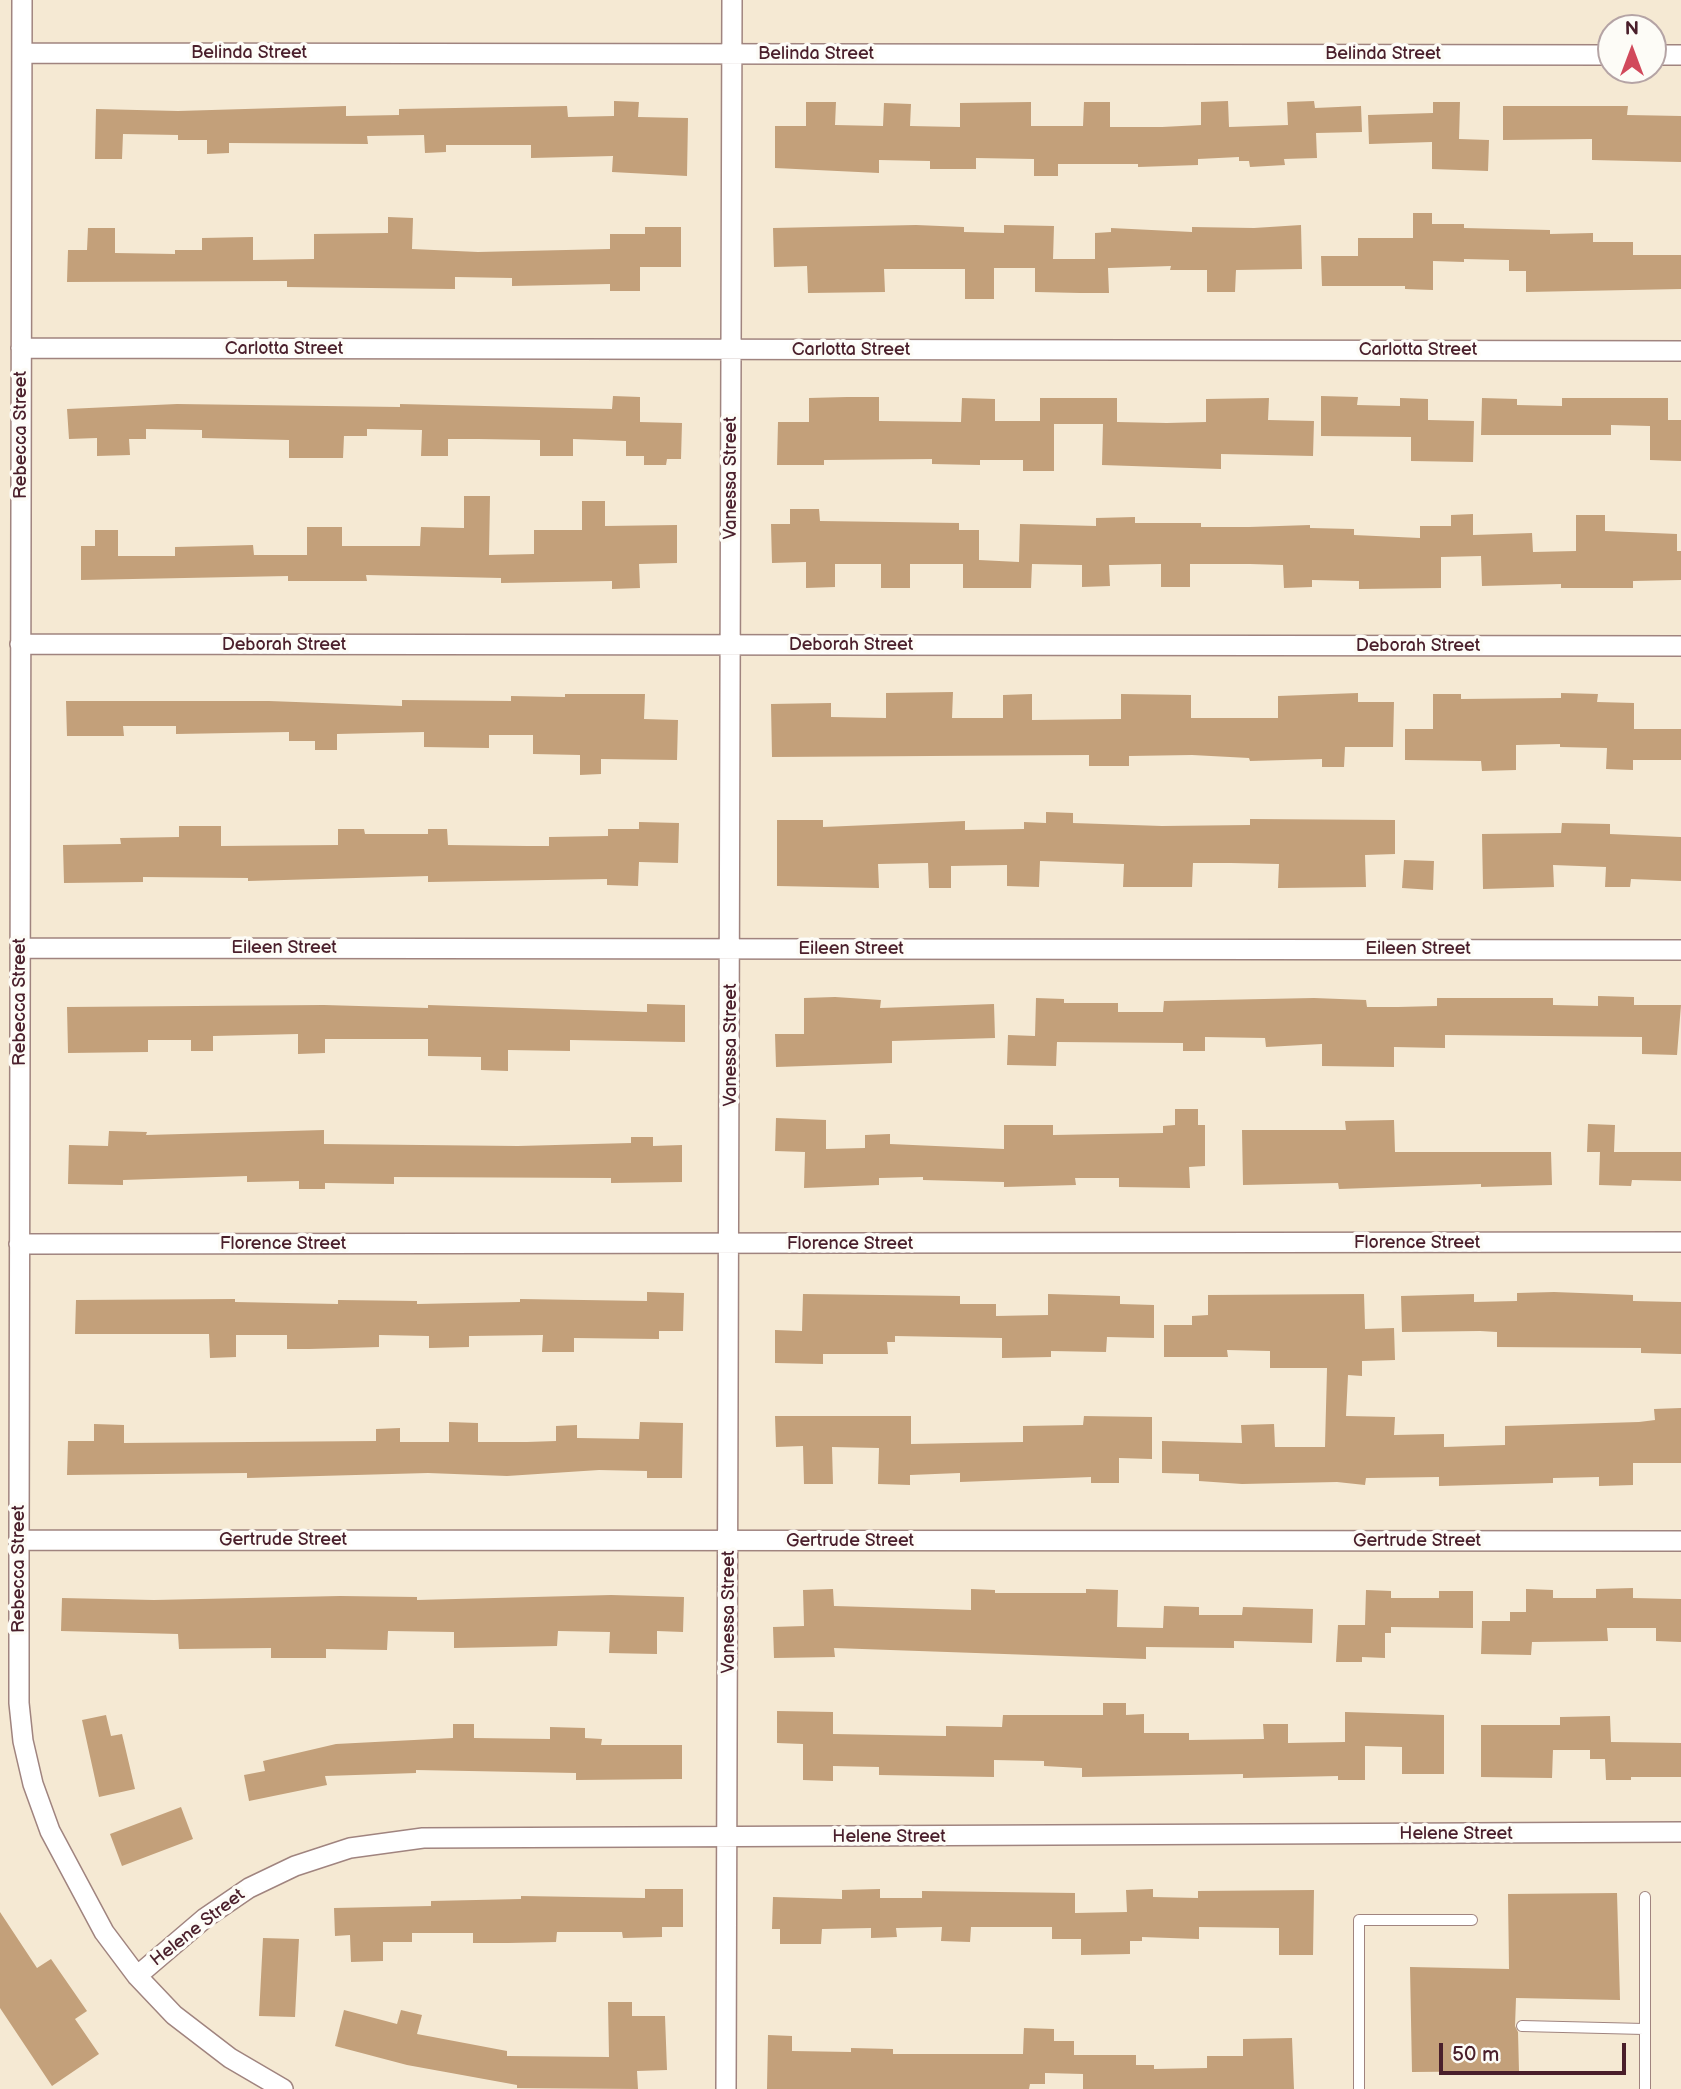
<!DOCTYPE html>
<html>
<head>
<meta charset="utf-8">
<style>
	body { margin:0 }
	#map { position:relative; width:1681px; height:2089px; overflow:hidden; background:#f5e9d3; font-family:"Balsamiq Sans",sans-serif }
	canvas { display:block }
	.north { position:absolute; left:1597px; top:14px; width:70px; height:70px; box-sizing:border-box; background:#fdfcf7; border:2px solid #b5a4a5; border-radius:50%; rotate:0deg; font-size:19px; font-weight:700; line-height:28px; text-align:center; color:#4a1f2b }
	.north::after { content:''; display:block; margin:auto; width:24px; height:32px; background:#d1495b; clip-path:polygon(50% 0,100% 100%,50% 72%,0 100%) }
	.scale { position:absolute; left:1439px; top:2043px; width:187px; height:32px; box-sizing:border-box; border:4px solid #4a1f2b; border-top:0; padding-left:9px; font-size:21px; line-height:24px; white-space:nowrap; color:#4a1f2b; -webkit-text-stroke:5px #fdfcf7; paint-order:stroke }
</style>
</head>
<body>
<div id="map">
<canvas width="1681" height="2089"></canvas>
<div class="north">N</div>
<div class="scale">50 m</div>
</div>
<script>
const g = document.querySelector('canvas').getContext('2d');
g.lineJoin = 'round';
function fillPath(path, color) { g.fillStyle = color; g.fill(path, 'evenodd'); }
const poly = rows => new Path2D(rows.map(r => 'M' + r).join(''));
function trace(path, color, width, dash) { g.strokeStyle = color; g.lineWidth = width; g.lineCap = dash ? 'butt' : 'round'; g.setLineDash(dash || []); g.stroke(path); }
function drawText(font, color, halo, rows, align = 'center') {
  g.font = font + ' "Balsamiq Sans",sans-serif'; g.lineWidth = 7; g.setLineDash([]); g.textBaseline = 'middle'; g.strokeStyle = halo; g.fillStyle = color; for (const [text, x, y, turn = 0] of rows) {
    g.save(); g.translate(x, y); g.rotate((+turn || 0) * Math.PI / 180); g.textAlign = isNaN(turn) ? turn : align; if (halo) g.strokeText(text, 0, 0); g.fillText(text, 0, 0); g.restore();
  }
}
fillPath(poly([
	[614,101,639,102,638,117,688,118,687,176,612,172,613,156,531,158,531,145,446,145,446,152,425,153,424,135,367,136,368,144,229,143,229,153,207,154,207,140,178,140,178,135,123,134,122,159,95,159,96,109,178,111,346,106,346,116,399,115,399,109,567,106,568,117,614,116],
	[1228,101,1229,127,1288,125,1287,102,1314,101,1315,108,1361,106,1362,132,1316,133,1317,158,1284,159,1285,165,1250,167,1249,161,1239,161,1239,157,1198,159,1198,165,1138,167,1138,164,1058,164,1058,176,1034,176,1034,159,976,158,976,169,930,169,930,161,879,160,879,173,775,168,775,126,806,126,806,102,836,102,835,125,883,126,884,103,911,104,910,126,960,127,960,103,1031,102,1031,126,1083,126,1084,102,1110,102,1110,127,1162,127,1201,125,1201,102],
	[1433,102,1460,102,1459,139,1489,140,1488,171,1432,169,1432,142,1369,144,1368,115,1433,113],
	[1503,106,1628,106,1627,115,1681,116,1681,162,1592,160,1592,139,1503,140],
	[1413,213,1432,213,1432,224,1464,224,1464,228,1550,230,1550,234,1593,233,1593,242,1633,242,1633,255,1681,255,1681,289,1526,292,1526,271,1509,271,1509,260,1464,259,1464,262,1433,261,1433,290,1405,289,1405,286,1322,286,1321,256,1358,256,1358,238,1413,238],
	[388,217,413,218,412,249,478,252,610,249,610,234,645,234,645,227,681,227,681,267,640,267,640,291,610,291,610,284,512,286,512,278,455,277,455,289,287,287,287,281,67,282,68,250,87,250,88,228,115,228,115,253,175,254,175,250,202,250,202,238,253,237,253,260,314,259,314,234,388,233],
	[916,225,964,227,964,232,1004,233,1004,225,1054,226,1053,259,1095,259,1095,233,1111,232,1111,228,1192,232,1192,227,1254,228,1301,225,1302,269,1236,270,1235,292,1207,292,1207,270,1170,270,1171,266,1108,268,1109,293,1080,293,1035,292,1035,268,994,268,994,299,965,299,965,269,884,269,885,292,808,293,807,266,774,267,773,228],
	[613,396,640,397,640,422,682,423,681,459,667,459,666,465,644,465,644,456,626,456,626,441,573,439,573,456,540,456,540,440,478,439,448,439,448,456,421,456,422,430,367,429,367,436,344,436,343,458,289,458,289,440,202,438,202,430,146,429,146,439,129,439,130,455,97,456,97,438,69,439,67,409,177,404,400,407,400,404,612,409],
	[1321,396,1358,397,1357,405,1400,406,1400,398,1428,399,1428,420,1474,421,1473,462,1411,461,1411,437,1321,436],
	[847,397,879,397,879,421,961,422,962,398,995,399,995,421,1040,421,1040,398,1117,398,1117,422,1167,423,1206,422,1206,399,1269,398,1268,420,1314,421,1313,456,1221,454,1221,469,1102,465,1103,424,1054,424,1054,471,1023,471,1023,460,980,460,980,465,932,464,932,459,824,460,824,465,777,465,778,422,809,422,809,398],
	[1482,398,1517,399,1517,405,1562,406,1562,398,1668,398,1668,420,1681,420,1681,461,1650,460,1650,426,1611,425,1611,435,1481,435],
	[464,496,490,496,489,555,534,554,534,530,582,530,582,501,605,501,605,526,677,525,677,563,639,564,640,588,612,589,612,581,501,583,501,578,366,575,367,581,288,581,288,576,81,580,81,546,95,546,95,530,118,530,118,556,175,556,175,547,253,545,254,555,307,555,307,527,342,527,342,546,420,546,421,527,464,528],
	[790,509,819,509,820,521,959,523,959,530,979,530,979,560,1019,562,1020,524,1096,526,1096,518,1135,517,1135,523,1201,523,1201,527,1249,527,1310,525,1310,528,1354,529,1354,535,1420,538,1420,526,1451,526,1451,515,1473,514,1473,535,1532,533,1533,552,1576,551,1576,515,1605,515,1605,531,1677,534,1677,551,1681,551,1681,580,1633,581,1633,588,1561,588,1561,584,1482,586,1481,556,1441,557,1441,588,1359,589,1359,581,1312,580,1312,587,1284,588,1283,565,1250,564,1190,564,1190,587,1161,587,1161,564,1109,565,1110,586,1082,587,1082,565,1032,564,1031,588,963,588,963,564,910,564,910,588,881,588,881,564,835,564,835,587,806,588,806,562,772,563,771,524,790,524],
	[953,692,952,718,1003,718,1003,695,1032,694,1032,720,1121,719,1121,694,1191,695,1191,718,1278,718,1278,696,1358,693,1358,702,1394,702,1393,747,1345,747,1344,767,1322,767,1322,759,1250,761,1249,758,1192,755,1129,756,1129,766,1089,766,1089,755,772,757,771,704,831,703,831,717,886,718,886,693],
	[1561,693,1598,694,1597,702,1634,703,1634,729,1681,729,1681,760,1633,760,1633,770,1606,769,1607,748,1560,747,1560,744,1516,745,1516,770,1482,771,1481,761,1405,760,1405,729,1433,729,1433,694,1461,694,1461,699,1561,698],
	[565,694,645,694,644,719,678,720,677,760,601,759,601,774,580,775,580,755,533,754,533,735,489,735,489,748,424,747,424,732,337,734,337,750,315,750,315,741,289,741,289,732,176,734,176,726,123,726,124,736,67,736,66,701,269,701,402,706,402,700,511,701,511,696,565,697],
	[1046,812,1073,813,1073,823,1162,826,1250,825,1250,819,1395,820,1395,854,1365,855,1366,887,1278,888,1279,864,1231,863,1193,863,1192,887,1123,887,1124,864,1040,861,1039,887,1007,886,1007,865,951,866,951,888,929,888,928,863,878,864,879,888,777,886,777,820,823,820,823,827,965,821,965,830,1024,829,1024,822,1046,823],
	[639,822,679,823,678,863,639,862,638,886,607,885,607,879,428,882,428,876,248,881,248,878,143,877,143,882,64,883,63,845,121,844,120,838,179,837,179,826,221,826,221,846,338,845,338,829,364,829,365,834,428,834,428,829,447,829,448,845,527,846,549,846,549,837,608,836,608,829,639,829],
	[1562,823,1610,824,1610,834,1681,837,1681,881,1631,879,1630,887,1605,887,1606,867,1553,865,1554,887,1483,889,1482,834,1561,833],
	[1404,860,1434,861,1433,890,1402,888],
	[1598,996,1634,997,1634,1005,1681,1005,1677,1055,1642,1054,1642,1037,1445,1035,1445,1048,1394,1047,1394,1067,1322,1066,1322,1044,1266,1047,1265,1038,1205,1037,1205,1051,1183,1051,1183,1043,1057,1042,1056,1066,1007,1065,1008,1035,1035,1036,1036,998,1064,999,1064,1003,1118,1003,1118,1012,1163,1012,1164,1001,1314,998,1366,1000,1367,1007,1398,1007,1437,1006,1437,998,1553,998,1553,1005,1598,1006],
	[835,997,881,1000,880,1008,994,1004,995,1038,892,1041,892,1063,776,1067,775,1034,804,1034,804,998],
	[647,1004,685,1005,685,1042,570,1040,570,1051,508,1050,508,1071,481,1070,481,1057,428,1056,428,1039,325,1039,325,1053,298,1054,298,1034,213,1036,213,1051,191,1051,191,1040,148,1040,148,1052,68,1053,67,1007,324,1005,428,1008,428,1005,647,1012],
	[1175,1109,1198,1109,1198,1125,1205,1125,1205,1166,1189,1167,1190,1188,1119,1187,1119,1178,1075,1178,1076,1185,1004,1187,1004,1182,923,1180,923,1177,879,1178,879,1185,804,1188,805,1152,775,1151,776,1118,826,1120,826,1149,865,1148,865,1135,890,1134,890,1144,1004,1149,1004,1125,1053,1125,1053,1135,1163,1133,1163,1126,1175,1125],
	[1394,1120,1395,1152,1551,1152,1552,1185,1481,1187,1481,1184,1339,1189,1338,1183,1243,1185,1242,1130,1346,1130,1345,1121],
	[1588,1124,1615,1125,1614,1152,1681,1152,1681,1181,1632,1180,1631,1186,1599,1185,1600,1152,1587,1152],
	[324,1130,324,1144,518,1146,631,1143,631,1137,653,1137,653,1146,682,1145,682,1182,611,1183,611,1178,394,1177,394,1184,325,1183,325,1189,299,1189,299,1181,247,1182,247,1176,123,1180,123,1185,68,1184,69,1145,108,1146,109,1131,147,1132,146,1135],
	[647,1292,684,1293,683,1331,659,1331,659,1339,574,1338,574,1352,542,1352,543,1335,469,1336,469,1347,429,1348,429,1336,379,1335,379,1347,309,1349,287,1349,287,1335,236,1335,236,1357,210,1358,209,1334,75,1334,76,1300,235,1299,235,1302,338,1304,338,1300,417,1301,417,1304,520,1302,520,1299,647,1301],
	[1554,1292,1633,1295,1633,1301,1681,1302,1681,1354,1641,1353,1641,1348,1497,1347,1497,1332,1480,1331,1402,1332,1401,1296,1474,1294,1474,1302,1517,1301,1517,1293],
	[803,1294,960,1296,960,1304,996,1304,996,1316,1048,1315,1048,1294,1120,1296,1120,1304,1154,1305,1154,1338,1107,1337,1106,1352,1051,1351,1051,1357,1002,1358,1002,1338,895,1336,895,1342,887,1342,888,1354,823,1354,823,1364,775,1363,775,1330,802,1331],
	[1364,1294,1365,1329,1394,1328,1395,1360,1362,1361,1362,1376,1348,1375,1346,1416,1395,1417,1394,1435,1444,1434,1444,1447,1505,1445,1505,1426,1639,1422,1655,1420,1654,1409,1681,1408,1681,1463,1633,1463,1633,1485,1599,1486,1599,1477,1553,1478,1553,1483,1439,1486,1439,1477,1366,1478,1365,1485,1337,1482,1242,1484,1199,1481,1199,1474,1162,1473,1162,1441,1242,1443,1241,1425,1274,1424,1275,1447,1325,1447,1327,1368,1270,1368,1270,1351,1227,1350,1228,1357,1164,1357,1164,1325,1192,1325,1192,1316,1208,1315,1208,1295],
	[775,1416,911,1416,911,1444,1023,1442,1023,1426,1083,1425,1084,1416,1152,1417,1152,1459,1119,1458,1119,1483,1091,1483,1091,1477,960,1482,960,1473,910,1475,910,1485,878,1484,879,1448,832,1447,833,1484,804,1484,803,1446,776,1447],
	[449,1422,478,1423,478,1442,527,1442,556,1441,556,1426,577,1425,577,1438,639,1439,640,1422,683,1423,682,1478,647,1478,647,1471,599,1470,507,1476,428,1473,247,1478,247,1473,67,1475,68,1441,94,1441,94,1424,124,1425,124,1443,376,1441,376,1429,400,1428,400,1442,449,1442],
	[1633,1588,1633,1598,1681,1599,1681,1642,1656,1641,1656,1628,1607,1628,1608,1641,1532,1642,1531,1655,1481,1654,1482,1621,1510,1621,1510,1612,1526,1612,1526,1589,1553,1590,1553,1598,1596,1598,1596,1589],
	[833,1589,834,1606,971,1610,971,1589,995,1590,995,1593,1086,1593,1086,1589,1118,1590,1117,1627,1163,1628,1164,1606,1199,1607,1199,1615,1242,1615,1243,1607,1313,1609,1312,1643,1234,1641,1234,1648,1146,1647,1146,1659,834,1648,835,1657,774,1658,773,1627,804,1626,803,1590],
	[1366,1590,1391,1591,1391,1598,1439,1598,1439,1591,1473,1591,1473,1628,1391,1627,1391,1633,1385,1633,1385,1658,1362,1657,1362,1662,1336,1662,1338,1625,1365,1625],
	[611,1595,684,1597,683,1632,657,1631,657,1654,609,1653,610,1632,558,1631,557,1646,454,1648,454,1632,388,1631,387,1650,326,1649,326,1658,271,1658,271,1648,179,1649,178,1634,61,1631,62,1598,154,1600,340,1596,417,1597,417,1600],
	[1103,1703,1126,1703,1126,1715,1144,1714,1144,1733,1189,1733,1189,1740,1264,1739,1263,1724,1288,1724,1288,1743,1345,1742,1345,1712,1444,1715,1444,1774,1402,1774,1402,1747,1365,1746,1365,1780,1338,1780,1338,1776,1243,1778,1243,1774,1082,1777,1082,1768,1044,1766,1044,1761,994,1760,994,1777,879,1775,879,1767,833,1766,833,1781,803,1780,803,1744,777,1743,777,1711,833,1712,833,1734,946,1736,946,1726,1002,1727,1003,1715,1103,1715],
	[106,1715,111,1736,122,1734,135,1789,99,1797,82,1720],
	[1610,1716,1611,1742,1681,1743,1681,1777,1631,1777,1631,1780,1606,1780,1605,1759,1590,1759,1590,1750,1553,1750,1552,1778,1481,1777,1481,1725,1560,1725,1560,1717],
	[453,1724,474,1724,474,1738,550,1739,550,1727,585,1728,585,1738,602,1739,601,1745,682,1745,682,1779,576,1780,576,1773,416,1770,416,1773,325,1776,327,1785,249,1801,244,1775,265,1771,263,1761,336,1744,453,1738],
	[181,1807,193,1839,122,1866,110,1834],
	[645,1889,683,1889,683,1927,662,1927,662,1937,623,1938,622,1932,557,1932,556,1942,508,1943,473,1943,473,1933,412,1933,412,1942,383,1942,383,1961,351,1962,350,1935,335,1936,334,1908,431,1906,431,1901,521,1899,521,1896,645,1898],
	[880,1889,880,1898,922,1898,922,1891,1075,1893,1075,1913,1127,1912,1126,1890,1153,1889,1153,1897,1198,1898,1198,1891,1314,1890,1313,1955,1279,1955,1279,1928,1199,1927,1199,1939,1142,1937,1142,1941,1130,1941,1130,1954,1081,1955,1081,1939,1052,1939,1052,1927,971,1927,970,1942,941,1941,942,1927,896,1928,897,1937,871,1938,871,1928,822,1929,821,1944,780,1944,780,1929,772,1929,773,1897,842,1899,842,1890],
	[1617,1893,1620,2000,1516,1998,1515,2026,1518,2032,1519,2071,1412,2072,1410,1967,1509,1969,1508,1894],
	[0,1912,37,1968,51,1959,87,2011,75,2019,99,2054,52,2086,0,2008],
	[263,1938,299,1939,295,2017,259,2016],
	[608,2002,632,2002,632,2016,665,2016,667,2070,637,2071,638,2089,517,2088,517,2085,407,2065,335,2046,344,2010,397,2024,401,2010,422,2015,417,2034,507,2051,507,2056,609,2057],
	[1024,2028,1054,2029,1054,2041,1074,2041,1074,2055,1136,2055,1136,2065,1154,2065,1154,2069,1207,2068,1207,2056,1243,2056,1243,2039,1292,2038,1294,2089,1083,2089,1083,2074,1045,2073,1045,2084,1030,2084,1029,2089,767,2089,768,2035,792,2036,792,2051,851,2052,851,2048,893,2049,893,2054,1023,2054]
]), '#c3a07a');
const service = poly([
	[1522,2026,1644,2029],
	[1359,2089,1359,1920,1472,1920],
	[1645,2089,1645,1897]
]);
const minor = poly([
	[22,0,19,1540,19,1703,23,1741,33,1784,50,1831,104,1932,137,1976,174,2015,230,2058,283,2089],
	[22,53,1611,55],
	[1653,55,1681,55],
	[21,348,1681,351],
	[20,644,1681,646],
	[20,948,1681,950],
	[19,1244,1681,1242],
	[19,1540,1681,1541],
	[137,1976,205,1918,249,1888,295,1866,350,1848,423,1838,1681,1832],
	[726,2089,732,0]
]);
trace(service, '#a0847f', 12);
trace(minor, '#a0847f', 22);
trace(service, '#fff', 10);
trace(minor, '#fff', 19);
drawText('18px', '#4a1f2b', '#fdfcf7', [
	["Belinda Street",249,53],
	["Belinda Street",816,54],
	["Belinda Street",1383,54],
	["Carlotta Street",284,349],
	["Carlotta Street",851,350],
	["Carlotta Street",1418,350],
	["Rebecca Street",21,435,-90],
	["Vanessa Street",731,478,-90],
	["Deborah Street",284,645],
	["Deborah Street",851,645],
	["Deborah Street",1418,646],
	["Eileen Street",284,948],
	["Eileen Street",851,949],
	["Eileen Street",1418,949],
	["Rebecca Street",20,1002,-90],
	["Vanessa Street",731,1045,-90],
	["Florence Street",1417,1243],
	["Florence Street",283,1244],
	["Florence Street",850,1244],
	["Gertrude Street",283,1540],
	["Gertrude Street",850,1541],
	["Gertrude Street",1417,1541],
	["Rebecca Street",19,1569,-90],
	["Vanessa Street",729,1612,-90],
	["Helene Street",1456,1834],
	["Helene Street",889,1837],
	["Helene Street",198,1928,-38]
]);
</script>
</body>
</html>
